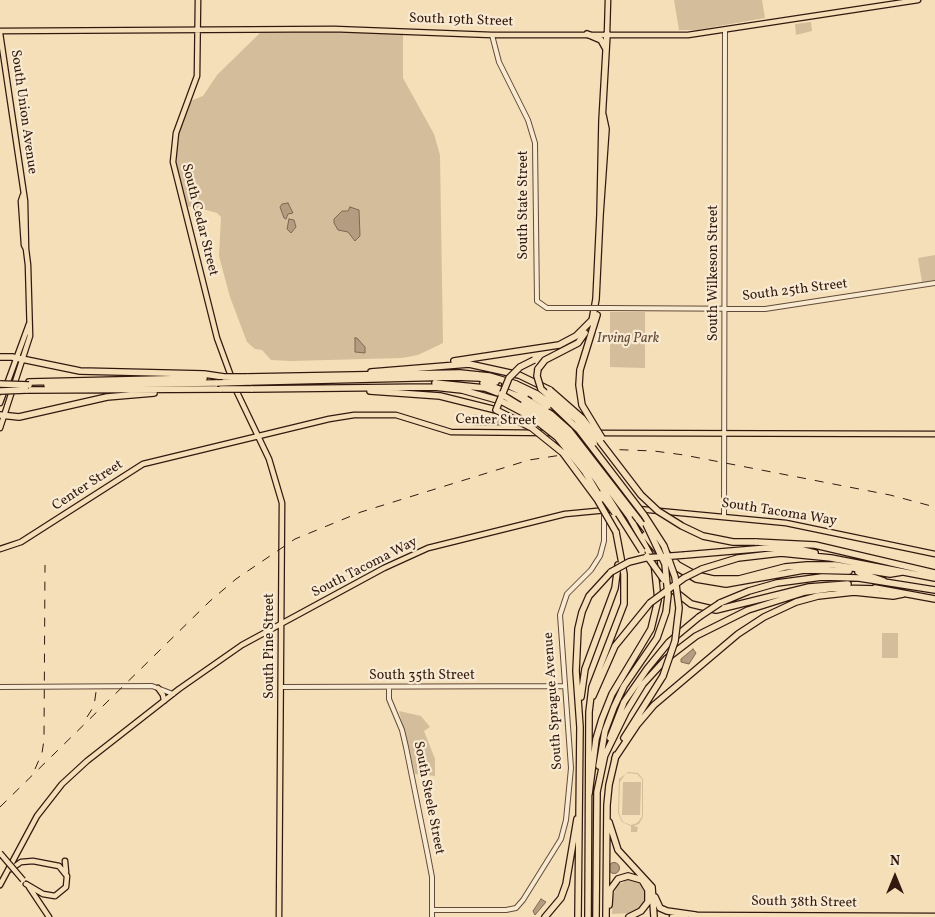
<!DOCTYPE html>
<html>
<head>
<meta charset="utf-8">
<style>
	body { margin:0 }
	#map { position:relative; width:935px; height:917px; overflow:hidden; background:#f5dfb8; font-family:Vollkorn,serif }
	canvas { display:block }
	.north { position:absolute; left:870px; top:852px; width:50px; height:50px; -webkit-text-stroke:4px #f8ead1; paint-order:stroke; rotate:0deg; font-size:14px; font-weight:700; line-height:20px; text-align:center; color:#321910 }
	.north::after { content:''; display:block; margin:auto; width:18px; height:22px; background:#321910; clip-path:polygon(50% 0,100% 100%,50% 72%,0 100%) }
</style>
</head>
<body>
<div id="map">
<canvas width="935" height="917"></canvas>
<div class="north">N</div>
</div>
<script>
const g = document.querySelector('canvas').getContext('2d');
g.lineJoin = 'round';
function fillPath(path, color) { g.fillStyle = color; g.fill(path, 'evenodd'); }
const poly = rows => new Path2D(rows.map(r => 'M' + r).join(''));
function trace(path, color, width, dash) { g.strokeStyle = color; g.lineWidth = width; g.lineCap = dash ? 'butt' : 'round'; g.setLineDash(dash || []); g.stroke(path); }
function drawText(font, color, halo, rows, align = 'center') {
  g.font = font + ' Vollkorn,serif'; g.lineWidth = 4.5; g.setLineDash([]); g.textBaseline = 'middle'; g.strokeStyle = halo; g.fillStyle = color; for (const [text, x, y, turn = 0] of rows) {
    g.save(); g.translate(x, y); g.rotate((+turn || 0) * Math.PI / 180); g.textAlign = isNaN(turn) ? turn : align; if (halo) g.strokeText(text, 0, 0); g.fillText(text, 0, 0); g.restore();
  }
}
fillPath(poly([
	[674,0,762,0,765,18,696,30,679,30],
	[811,22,812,31,796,35,795,24],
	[262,31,403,31,403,78,434,134,440,155,443,343,439,345,418,355,402,358,291,361,271,360,262,350,255,349,247,342,230,297,219,256,221,217,217,213,199,208,183,206,174,170,176,133,190,101,203,96,217,75],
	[935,255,935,280,922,282,918,258],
	[610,312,645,312,645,368,610,367],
	[882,633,898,633,898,658,882,658],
	[399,711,421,716,430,727,424,731,435,759,435,776,415,774],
	[628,772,638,773,643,779,643,817,639,824,633,826,638,827,637,832,631,832,631,826,622,822,618,813,619,779],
	[626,773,637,774,642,779,642,817,637,823,631,825,623,822,619,813,620,782],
	[623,782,641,782,640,815,622,815],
	[625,879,636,880,643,884,647,899,642,909,632,913,612,914,613,897,617,884,623,883]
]), '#d4bd9b');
const water = poly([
	[288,203,293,213,288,214,286,219,284,218,280,207,282,204,288,203],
	[350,207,359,210,360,236,355,241,348,232,338,230,334,223,334,219,342,211,348,211,350,207],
	[289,219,294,220,296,227,291,233,287,229,289,219],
	[355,338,357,338,365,347,365,353,355,352,355,338],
	[475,415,506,421,503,425,474,425,471,420,475,415],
	[693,649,696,653,689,664,681,662,681,659,693,649],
	'608.5 868a5.5 5.5 0 1 1 11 0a5.5 5.5 0 1 1-11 0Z',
	[541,899,546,902,535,915,533,911,541,899]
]);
fillPath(water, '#b39c7f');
trace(water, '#7f6853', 1);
const minor = poly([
	[492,35,499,62,528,120,535,143,537,301,547,308,587,308],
	[606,308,765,309,935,283],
	[724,516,725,30],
	[0,687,152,686,173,694],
	[281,687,564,686],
	[389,687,389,699,402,730,406,747,428,856,432,877,432,917],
	[432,910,506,910,516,908,523,900,561,839,566,820,571,768,560,615,567,594,591,570,600,556,604,541,604,514]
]);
const major = poly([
	[198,0,197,76,176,133,173,162,217,338,232,379],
	[0,31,334,29,492,35,688,35,918,0],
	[0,33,25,201,26,249],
	[607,34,608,0],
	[235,388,269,459,282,503,279,917],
	[0,403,29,324],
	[0,428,30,336,28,265,26,249,24,245,21,201,23,195],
	[596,433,935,434],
	[0,549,21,542,143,464,329,419,354,415,396,415,451,432,551,433],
	[158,688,163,695,164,701],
	[65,861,66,872],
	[11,869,21,862,33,861,59,866,67,876,66,887,55,896,43,894,26,884],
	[0,885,37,816,62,784,87,761,179,689,242,645,384,568,428,548,565,514,628,508,786,523,935,554],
	[29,887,49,917],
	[694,915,935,916],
	[672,917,686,916]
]);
const highway = poly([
	[587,34,601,40,606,49],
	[603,115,606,129,600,215,602,121,607,34],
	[592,321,596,299,600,215],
	[0,357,12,357,80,371,204,374,224,377],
	[454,361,559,345,576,336,593,319],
	[538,369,545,360,578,343,585,333],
	[580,370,597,315],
	[371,372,469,364,519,375,550,390],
	[247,377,460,373,489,376,516,384,537,394],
	[29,382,204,378],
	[249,382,455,377,480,378,496,382],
	[435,383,485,388,524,403],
	[483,383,526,399],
	[505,384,535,398],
	[47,385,217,383],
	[251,389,434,387,462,390,501,401],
	[26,390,221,389],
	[370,391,440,396,496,410],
	[0,415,19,417,107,397,154,393],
	[638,519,648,532],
	[645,535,658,551],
	[755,542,815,545,935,573],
	[657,543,678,565,696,575,713,579,739,579,785,567,807,565,835,565,890,574,902,572],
	[685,555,767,548,798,549,815,553],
	[669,563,696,579,726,584,804,570,849,571],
	[702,569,738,558,781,553,831,558,935,578],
	[858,572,884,581],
	[668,586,691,604,716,610,809,587,848,584],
	[875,588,935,599],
	[720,603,749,591,777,583,822,577,859,578,935,590],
	[593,696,615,646,650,603],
	[581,697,585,669,615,588,618,565],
	[610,738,624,702,647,669,669,642,699,617],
	[624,738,663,676],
	[604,757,626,712,643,684,666,659,696,636,748,610,805,592,834,588,878,589],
	[615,758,637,725,654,705,738,634,764,617,796,602,818,596,854,592,893,596,903,594],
	[599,766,605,731,614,707,624,686,657,638,666,612],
	[589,794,596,739,602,719,612,694,651,629,658,600,654,562,629,516],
	[609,822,618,850,652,887,654,917],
	[655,897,660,908,667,911,695,915],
	[609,905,610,890,618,879,628,876,642,880,648,890,648,902,641,911,629,917],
	[545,917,561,898,566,884,577,819],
	[578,917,580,727,576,671,578,629,582,612,589,596,611,572],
	[588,917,589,712,592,687,624,604,624,574,616,532],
	[596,917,597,792,605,754],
	[606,917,607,805,609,785,616,755]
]);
trace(minor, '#634a3a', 6);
trace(major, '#321910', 7);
trace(highway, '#321910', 8);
trace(minor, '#f8ead1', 4);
trace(major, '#f5dfb8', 4.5);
trace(highway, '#f5dfb8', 5.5);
trace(poly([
	[87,717,94,706,96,692],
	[35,769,42,753,44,740,45,565],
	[0,807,210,601,236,579,295,539,361,512,529,460,601,449,654,451,684,455,890,495,935,507]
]), '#321910', 1, [9, 9]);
const minorBridge = poly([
	[587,308,606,308]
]);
const majorBridge = poly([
	[0,853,23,880]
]);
const highwayBridge = poly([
	[534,360,520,367,509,378,496,410,532,428,563,453,597,499,616,532],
	[538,369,537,376,541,389,577,420,594,443],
	[580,370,579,385,582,405,602,438],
	[224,377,247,377],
	[217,383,249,382],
	[0,384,29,385],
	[221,389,251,389],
	[550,390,582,418,641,495,658,511,682,526,703,536,733,542,755,542],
	[0,391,26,390],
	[501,394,545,421,568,442,597,480,642,551],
	[537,394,553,405,579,430,644,515,664,546,675,577,679,608,675,641,663,676],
	[535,398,548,406],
	[526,399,551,414,569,430,638,519],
	[501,401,533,418,557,437,585,472,601,499],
	[524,403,545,415,574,442,629,516],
	[601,494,615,513],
	[646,524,665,564,668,595,666,612],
	[647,556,664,580],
	[611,572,629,562,645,558,685,555],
	[650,603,684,578,702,569],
	[699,617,720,603]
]);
trace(minorBridge, '#634a3a', 6, []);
trace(majorBridge, '#321910', 7, []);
trace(highwayBridge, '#321910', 8, []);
trace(minorBridge, '#f8ead1', 4);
trace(majorBridge, '#f5dfb8', 4.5);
trace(highwayBridge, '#f5dfb8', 5.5);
drawText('14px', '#321910', '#f8ead1', [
	["South 19th Street",461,21,2],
	["South Union Avenue",23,112,82],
	["South State Street",524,205,-90],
	["South Cedar Street",199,220,76],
	["South Wilkeson Street",714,273,-90],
	["South 25th Street",795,291,-7],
	["Center Street",496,421,1],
	["Center Street",88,486,-33],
	["South Tacoma Way",779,513,9],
	["South Tacoma Way",365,568,-27],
	["South Pine Street",270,646,-90],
	["South 35th Street",422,676],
	["South Sprague Avenue",554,701,-94],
	["South Steele Street",428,798,79],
	["South 38th Street",804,903,1]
]);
drawText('italic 14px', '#634a3a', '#f8ead1', [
	["Irving Park",628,339]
]);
</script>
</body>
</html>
